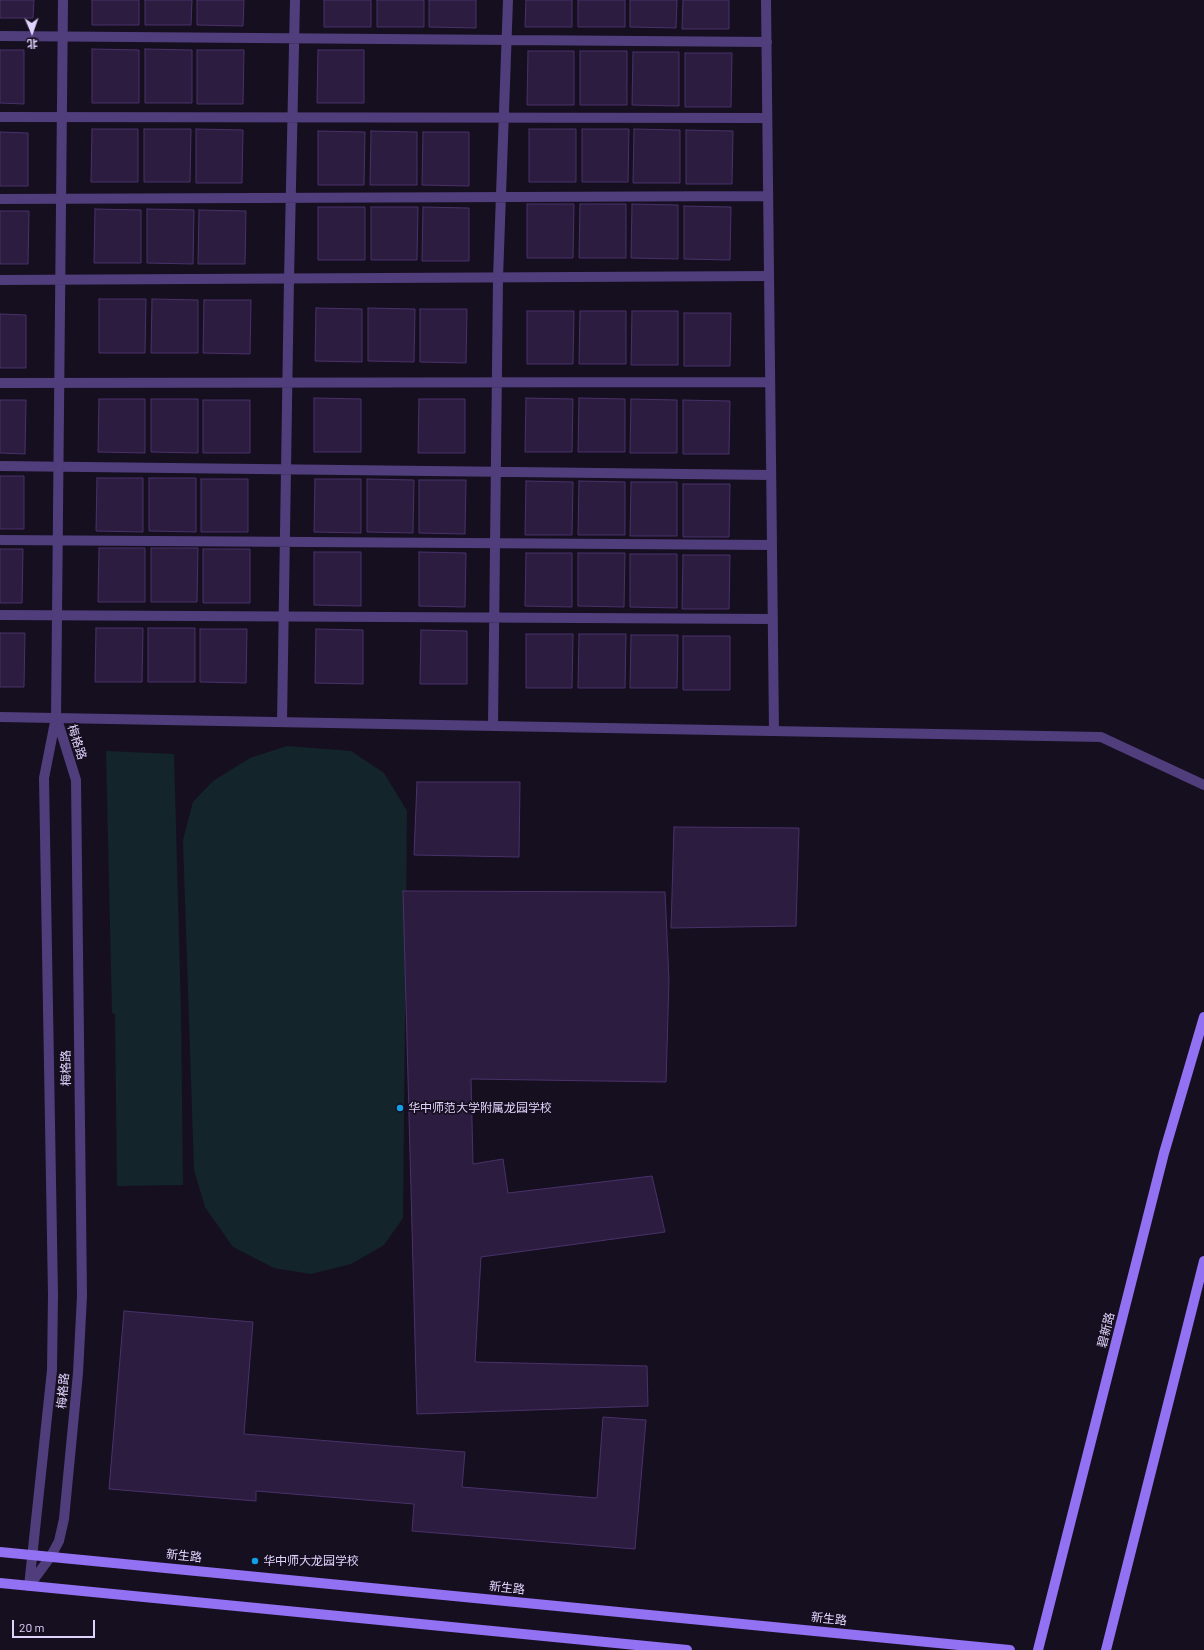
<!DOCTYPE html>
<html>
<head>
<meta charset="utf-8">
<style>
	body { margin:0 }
	#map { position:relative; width:1204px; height:1650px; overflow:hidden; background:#160f20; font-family:Barlow,"Noto Sans SC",sans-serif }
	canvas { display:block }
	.north { position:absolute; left:12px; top:12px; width:40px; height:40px; -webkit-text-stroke:3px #160f20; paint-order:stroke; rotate:178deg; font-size:11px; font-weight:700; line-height:16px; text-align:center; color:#e1d2fb }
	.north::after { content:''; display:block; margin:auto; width:14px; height:18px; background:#e1d2fb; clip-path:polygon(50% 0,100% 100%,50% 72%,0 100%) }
	.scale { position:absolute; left:12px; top:1620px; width:83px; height:18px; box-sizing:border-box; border:2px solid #e1d2fb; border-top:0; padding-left:5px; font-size:12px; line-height:14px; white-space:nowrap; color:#e1d2fb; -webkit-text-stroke:3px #160f20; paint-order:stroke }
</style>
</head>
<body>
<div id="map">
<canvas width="1204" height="1650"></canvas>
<div class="north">北</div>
<div class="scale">20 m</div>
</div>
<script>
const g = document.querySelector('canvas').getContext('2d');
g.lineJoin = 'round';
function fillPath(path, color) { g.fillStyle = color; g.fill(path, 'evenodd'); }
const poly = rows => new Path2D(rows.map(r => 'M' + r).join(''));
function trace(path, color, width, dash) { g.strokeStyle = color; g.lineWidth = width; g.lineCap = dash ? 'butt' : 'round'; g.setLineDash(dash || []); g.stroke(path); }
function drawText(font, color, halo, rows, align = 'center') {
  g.font = font + ' Barlow,"Noto Sans SC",sans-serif'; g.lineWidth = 3.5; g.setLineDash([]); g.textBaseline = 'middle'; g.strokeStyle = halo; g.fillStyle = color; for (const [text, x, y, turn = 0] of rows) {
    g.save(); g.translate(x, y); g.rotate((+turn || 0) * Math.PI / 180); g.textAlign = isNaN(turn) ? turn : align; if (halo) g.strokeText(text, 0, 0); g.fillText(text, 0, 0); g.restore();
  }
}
fillPath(poly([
	[287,746,351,751,384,773,407,811,403,1218,384,1245,351,1264,311,1274,274,1268,233,1247,205,1207,194,1170,183,840,193,802,213,781,250,758],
	[106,751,174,754,181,1012,183,1185,117,1186,115,1014,112,1013]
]), '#13252a');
const building = poly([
	[0,0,34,0,33,18,0,18,0,0],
	[92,0,139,0,139,25,92,25,92,0],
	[145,0,192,0,191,25,145,25,145,0],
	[197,0,244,0,243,26,197,25,197,0],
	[324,0,371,0,371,27,324,27,324,0],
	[377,0,424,0,424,27,377,27,377,0],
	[429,0,476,0,476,28,429,27,429,0],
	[526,0,572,0,572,27,525,27,526,0],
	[578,0,625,0,625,27,578,27,578,0],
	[630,0,677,0,676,28,630,27,630,0],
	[683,0,729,0,729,29,682,29,683,0],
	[92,49,139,50,139,103,92,103,92,49],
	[145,49,192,50,192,103,145,103,145,49],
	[0,50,24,50,24,104,0,103,0,50],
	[197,50,244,50,243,104,197,104,197,50],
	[318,50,364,50,364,103,317,103,318,50],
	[528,51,574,51,574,105,527,105,528,51],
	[580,51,627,51,627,105,580,105,580,51],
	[633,52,679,52,679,106,632,105,633,52],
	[685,53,732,53,731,107,685,107,685,53],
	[92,129,138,129,138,182,91,182,92,129],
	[144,129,191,129,190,182,144,182,144,129],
	[196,129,243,130,242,183,196,183,196,129],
	[529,129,576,129,576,182,529,182,529,129],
	[582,129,629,129,628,182,582,182,582,129],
	[634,129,680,130,680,183,633,183,634,129],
	[686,130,733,131,732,184,686,184,686,130],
	[318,131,365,132,364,185,318,185,318,131],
	[371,131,417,132,417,185,370,185,371,131],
	[0,132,28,133,28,186,0,186,0,132],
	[423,132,469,132,469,186,422,185,423,132],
	[527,204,574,204,573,258,527,258,527,204],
	[580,204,626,204,626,258,579,258,580,204],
	[632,204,678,205,678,259,631,258,632,204],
	[684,206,731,207,730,260,684,259,684,206],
	[318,207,365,207,365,260,318,260,318,207],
	[371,207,418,207,417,260,371,260,371,207],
	[423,207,469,208,469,261,422,261,423,207],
	[95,209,141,210,141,263,94,263,95,209],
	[147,209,194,210,193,264,147,263,147,209],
	[199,210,246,211,245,264,198,264,199,210],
	[0,211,29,211,28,264,0,264,0,211],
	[99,299,146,299,145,353,99,353,99,299],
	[152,299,198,300,198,353,151,353,152,299],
	[204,300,251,300,250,354,203,353,204,300],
	[316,308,362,309,362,362,315,361,316,308],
	[368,308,415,309,414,362,368,361,368,308],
	[420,309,467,309,466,363,420,362,420,309],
	[527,311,574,311,573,364,527,364,527,311],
	[580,311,626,311,626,364,579,364,580,311],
	[632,311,678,311,678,365,631,365,632,311],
	[684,313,731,313,730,366,684,366,684,313],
	[0,314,26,315,26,368,0,368,0,314],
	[314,398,361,399,361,452,314,452,314,398],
	[526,398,573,399,572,452,525,452,526,398],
	[579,398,625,399,625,452,578,452,579,398],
	[99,399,145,399,145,453,98,452,99,399],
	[151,399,198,399,198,453,151,452,151,399],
	[419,399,465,399,465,453,418,453,419,399],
	[631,399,677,400,677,453,630,453,631,399],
	[0,400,26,400,25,454,0,453,0,400],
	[203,400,250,400,250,453,203,453,203,400],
	[683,400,730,401,729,454,683,454,683,400],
	[0,476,24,476,24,529,0,529,0,476],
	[97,478,143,478,143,532,96,531,97,478],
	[149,478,196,478,196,532,149,531,149,478],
	[201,479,248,479,248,532,201,532,201,479],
	[315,479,361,479,361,533,314,532,315,479],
	[367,479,414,480,413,533,367,532,367,479],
	[419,480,466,480,465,534,419,533,419,480],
	[526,481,573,482,572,535,525,535,526,481],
	[579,481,625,482,625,535,578,535,579,481],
	[631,482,677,482,677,536,630,536,631,482],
	[683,484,730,484,729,537,683,537,683,484],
	[99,548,145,548,145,602,98,602,99,548],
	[151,548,198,548,197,602,151,602,151,548],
	[0,549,23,549,22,603,0,603,0,549],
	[203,549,250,549,250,603,203,603,203,549],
	[314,552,361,552,361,606,314,605,314,552],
	[419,552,466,553,465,607,419,606,419,552],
	[526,553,572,553,572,607,525,606,526,553],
	[578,553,625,553,624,607,578,606,578,553],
	[630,554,677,554,677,608,630,607,630,554],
	[683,555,730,555,729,609,682,609,683,555],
	[96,628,143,628,142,682,95,682,96,628],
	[148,628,195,628,195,682,148,682,148,628],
	[200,629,247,629,246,683,200,682,200,629],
	[316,629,363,630,363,684,315,683,316,629],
	[421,630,467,631,467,684,420,684,421,630],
	[0,633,25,633,24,687,0,687,0,633],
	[526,634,573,634,572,688,526,688,526,634],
	[579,634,626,634,625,688,578,688,579,634],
	[631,635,678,635,677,688,630,688,631,635],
	[683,636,730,636,730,690,683,690,683,636],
	[417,782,520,782,519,857,414,855,417,782],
	[674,827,799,828,796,926,671,928,674,827],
	[403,891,665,892,669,980,666,1082,471,1079,473,1164,503,1159,508,1193,652,1176,665,1232,481,1257,475,1362,647,1366,648,1406,417,1414,403,891],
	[124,1311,253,1322,244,1434,465,1452,462,1487,597,1498,603,1417,646,1420,635,1549,412,1531,414,1504,256,1491,256,1501,109,1489,124,1311]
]);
fillPath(building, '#2c1d40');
trace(building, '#49316a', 1);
trace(poly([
	[766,0,774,731],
	[0,36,767,42],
	[0,117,767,118],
	[0,199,768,196],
	[0,383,770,382],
	[0,466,771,475],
	[0,540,772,545],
	[0,615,773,619],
	[282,722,289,279,295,0],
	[493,726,498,278,508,0]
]), '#4f3e7b', 10);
trace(poly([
	[0,280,769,276],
	[29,1586,52,1370,53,1295,44,778,56,717,63,0],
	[29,1586,51,1556,59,1541,64,1519,78,1373,82,1296,76,780,57,719]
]), '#4f3e7b', 10);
trace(poly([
	[0,717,1101,737,1204,785]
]), '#4f3e7b', 10);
trace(poly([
	[0,1552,1010,1650],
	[0,1583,687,1650],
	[1038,1650,1164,1153,1204,1017],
	[1106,1650,1204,1261]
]), '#9371f3', 10);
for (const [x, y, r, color] of [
	[400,1108,4,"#139fe6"],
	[255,1561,4,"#139fe6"]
]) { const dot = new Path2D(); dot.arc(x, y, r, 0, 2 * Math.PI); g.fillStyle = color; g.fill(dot); trace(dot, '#160f20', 1.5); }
drawText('12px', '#e1d2fb', '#160f20', [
	["梅格路",77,742,72],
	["梅格路",66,1068,-91],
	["碧新路",1106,1330,-76],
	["梅格路",63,1391,-85],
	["新生路",184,1556,6],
	["新生路",507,1588,6],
	["新生路",829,1619,6]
]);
drawText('12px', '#e1d2fb', '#160f20', [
	["华中师范大学附属龙园学校",408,1108],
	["华中师大龙园学校",263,1561]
], 'left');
</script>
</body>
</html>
